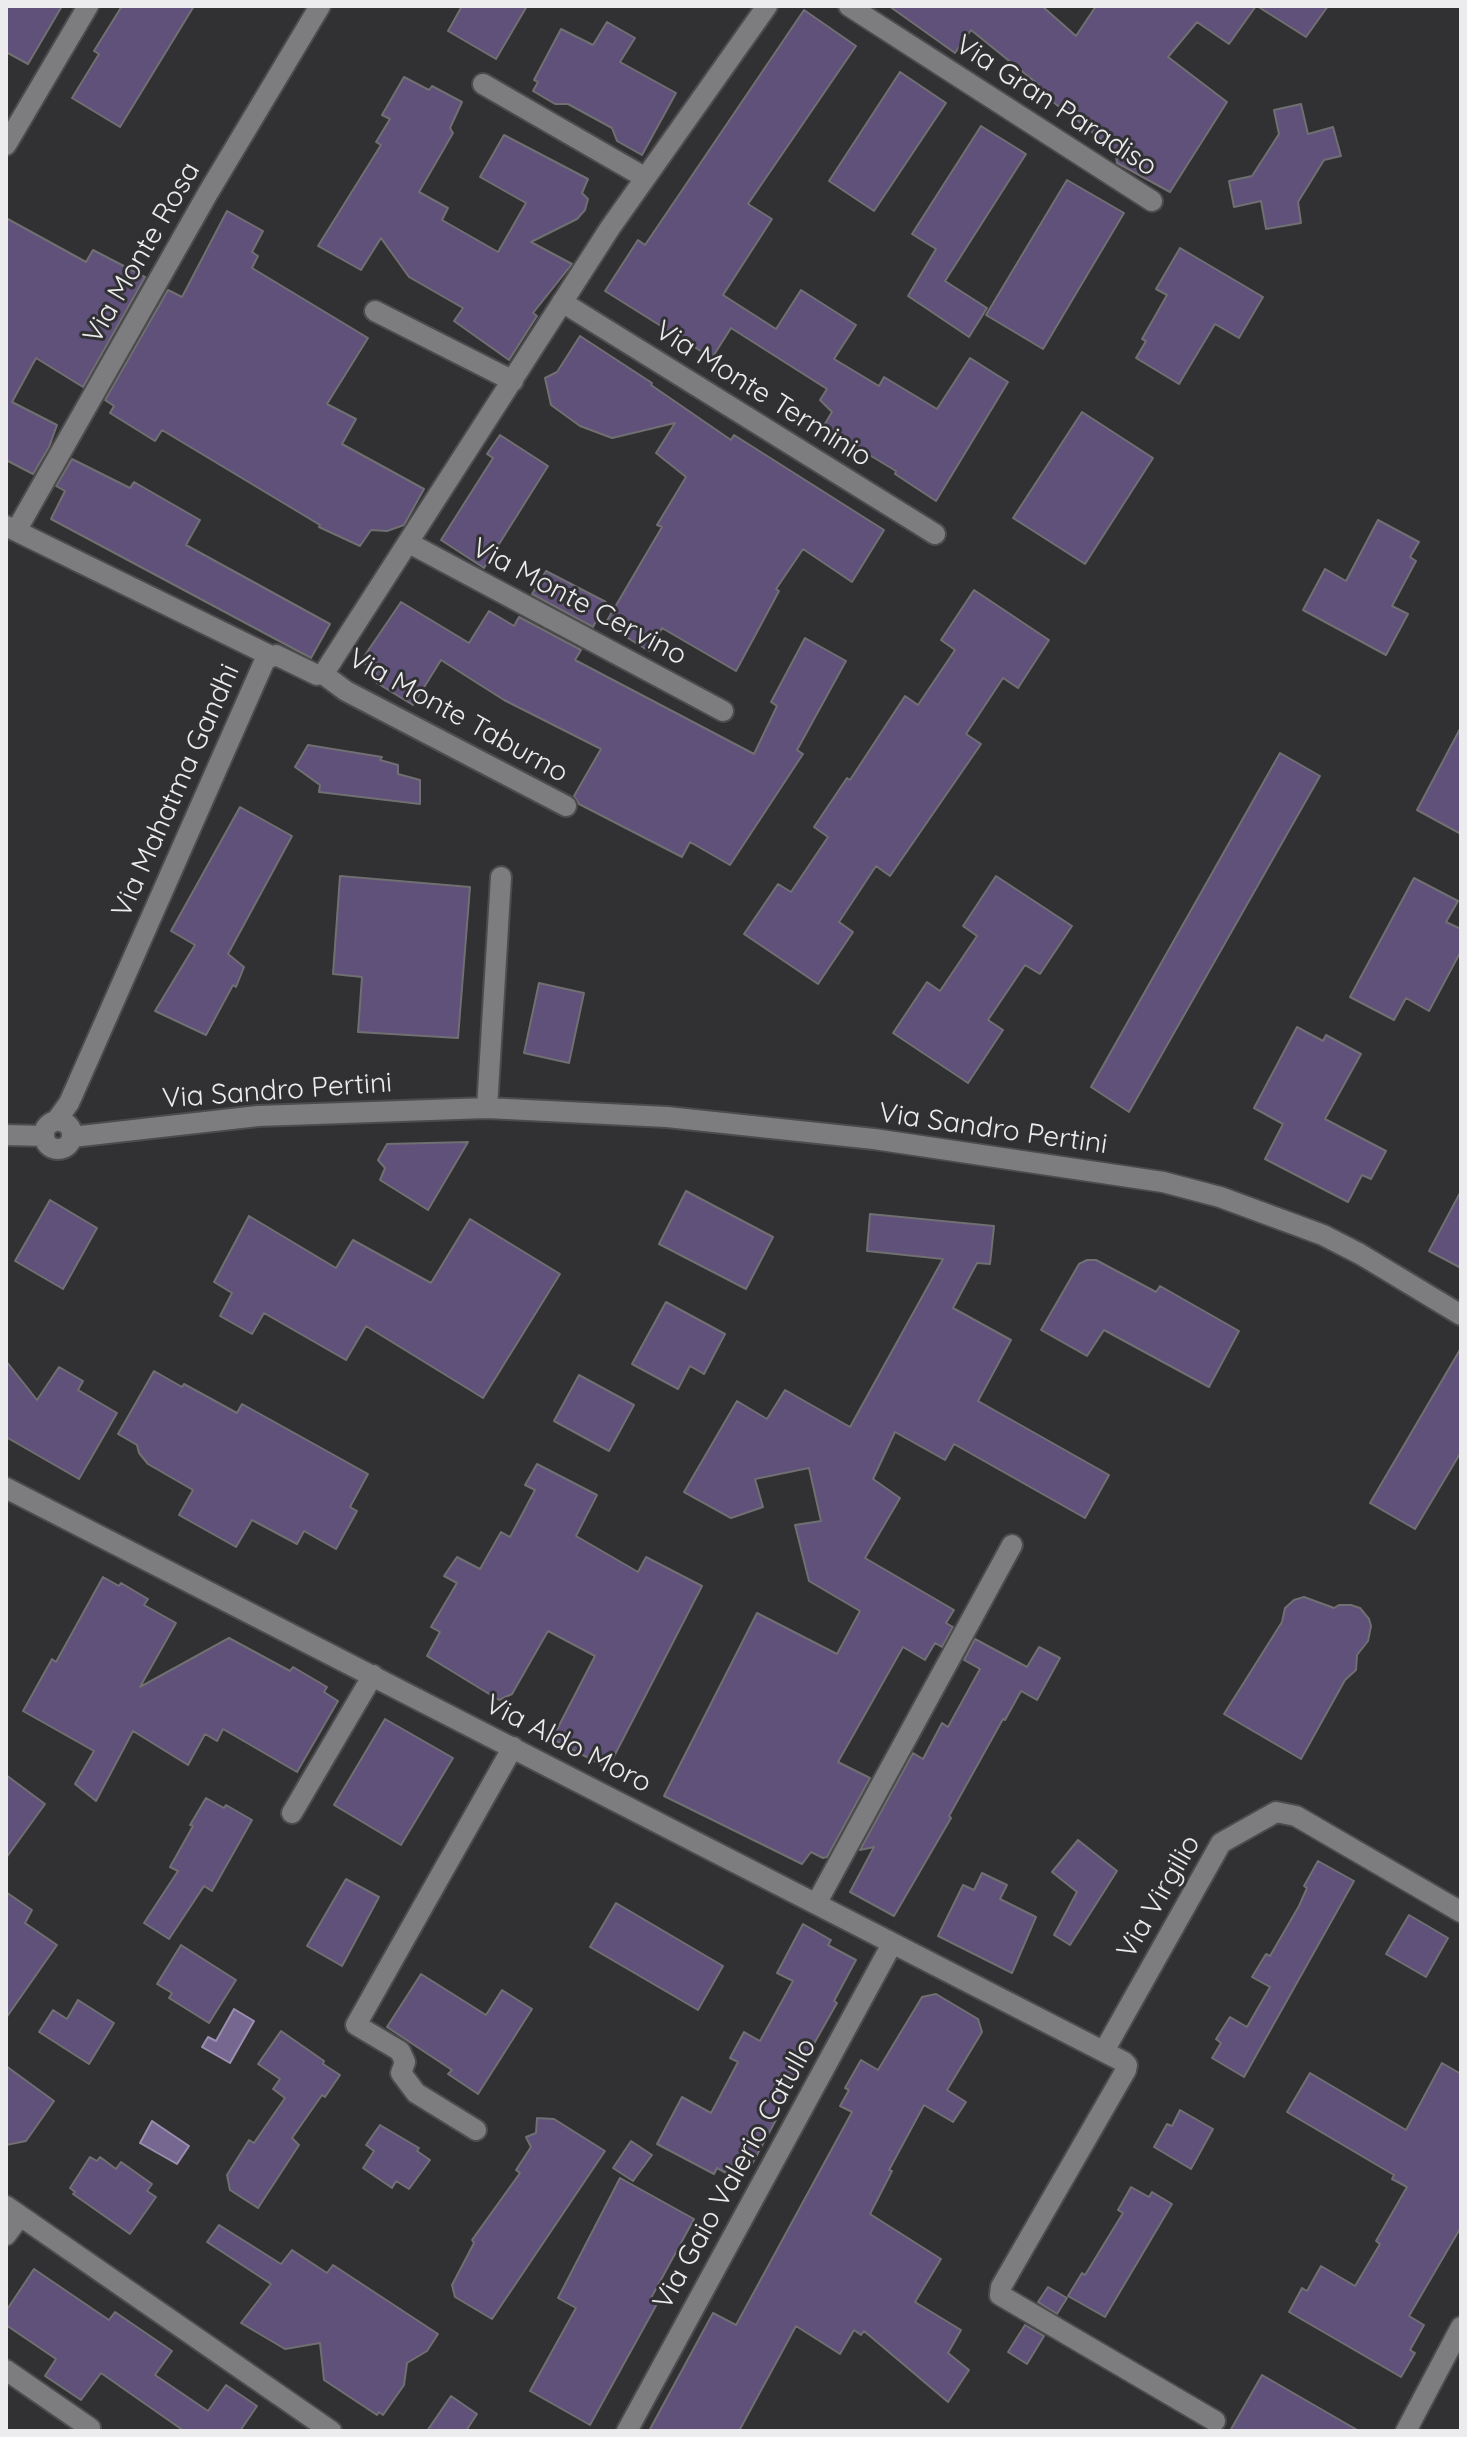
<!DOCTYPE html>
<html>
<head>
<meta charset="utf-8">
<style>
	body { margin:0 }
	#map { position:relative; width:1467px; height:2437px; overflow:hidden; background:#313032; font-family:Quicksand,sans-serif }
	canvas { display:block }
	.frame { position:absolute; inset:0; border:8px solid #ececee; pointer-events:none }
</style>
</head>
<body>
<div id="map">
<canvas width="1467" height="2437"></canvas>
<div class="frame"></div>
</div>
<script>
const g = document.querySelector('canvas').getContext('2d');
g.lineJoin = 'round';
function fillPath(path, color) { g.fillStyle = color; g.fill(path, 'evenodd'); }
const poly = rows => new Path2D(rows.map(r => 'M' + r).join(''));
function trace(path, color, width, dash) { g.strokeStyle = color; g.lineWidth = width; g.lineCap = dash ? 'butt' : 'round'; g.setLineDash(dash || []); g.stroke(path); }
function drawText(font, color, halo, rows, align = 'center') {
  g.font = font + ' Quicksand,sans-serif'; g.lineWidth = 6; g.setLineDash([]); g.textBaseline = 'middle'; g.strokeStyle = halo; g.fillStyle = color; for (const [text, x, y, turn = 0] of rows) {
    g.save(); g.translate(x, y); g.rotate((+turn || 0) * Math.PI / 180); g.textAlign = isNaN(turn) ? turn : align; if (halo) g.strokeText(text, 0, 0); g.fillText(text, 0, 0); g.restore();
  }
}
const water = poly([
	[234,2009,254,2021,230,2063,202,2047,208,2037,216,2041,234,2009],
	[152,2121,189,2146,177,2164,140,2143,152,2121]
]);
fillPath(water, '#766790');
trace(water, '#998fac', 2);
const building = poly([
	[6,6,62,6,28,64,6,52,6,6],
	[122,6,194,6,120,127,72,98,99,54,94,51,122,6],
	[462,6,527,6,496,59,448,31,462,6],
	[889,6,1042,6,1076,36,1096,6,1256,6,1229,44,1197,22,1168,57,1227,102,1170,192,1117,163,1115,150,1035,88,1039,85,971,30,955,53,889,6],
	[1257,6,1328,6,1306,37,1257,6],
	[804,10,856,46,748,204,772,219,723,295,776,329,801,290,856,325,834,359,879,386,884,377,937,409,970,358,1008,382,936,501,895,474,896,471,823,427,832,412,820,400,827,389,731,328,712,358,605,291,638,240,645,245,804,10],
	[607,22,635,38,620,62,676,93,642,155,617,141,612,128,568,104,555,104,533,91,538,82,534,80,561,29,593,45,607,22],
	[900,72,946,103,874,211,829,181,900,72],
	[404,77,429,90,432,86,462,102,450,128,453,133,419,192,448,208,442,220,498,252,526,203,480,177,504,135,588,179,582,193,588,199,585,210,577,219,531,242,572,264,533,313,537,316,509,360,454,321,463,308,409,277,381,238,361,270,318,246,381,145,376,142,390,119,382,115,404,77],
	[1301,104,1308,134,1333,127,1341,156,1324,160,1298,202,1301,223,1266,229,1261,201,1234,207,1229,181,1252,176,1279,134,1274,110,1301,104],
	[981,126,1026,154,945,281,987,308,969,337,908,296,936,249,912,234,981,126],
	[1067,180,1124,213,1043,349,986,315,1067,180],
	[227,211,263,231,252,252,258,256,252,268,368,338,327,404,356,419,342,444,424,489,404,525,387,531,371,530,360,546,319,527,320,525,162,430,155,441,110,413,114,406,105,400,168,290,182,297,227,211],
	[6,218,86,262,93,250,145,277,83,387,36,358,12,402,57,425,49,447,33,474,6,460,6,218],
	[1180,248,1263,297,1239,338,1215,324,1179,384,1136,358,1146,341,1142,339,1167,295,1156,289,1180,248],
	[580,336,652,383,651,385,731,440,734,435,884,530,852,582,803,549,776,589,779,591,736,671,662,628,649,651,605,624,662,527,657,525,686,477,656,453,675,423,612,438,580,426,551,405,545,378,557,372,580,336],
	[1082,412,1153,458,1085,564,1013,518,1082,412],
	[500,435,548,466,484,568,441,540,493,458,487,454,500,435],
	[72,459,130,488,134,482,200,520,186,545,330,624,311,658,51,519,65,491,56,486,72,459],
	[1378,520,1419,542,1410,557,1416,561,1392,606,1408,614,1386,655,1303,610,1325,569,1346,581,1378,520],
	[546,571,606,602,593,627,532,594,546,571],
	[974,590,1049,640,1018,688,1003,678,966,734,981,744,890,876,876,866,839,922,853,932,818,984,744,934,778,884,791,892,828,837,814,827,847,778,850,780,905,696,918,705,955,650,941,640,974,590],
	[401,602,469,643,489,611,514,626,519,617,581,650,575,660,754,754,777,706,771,702,805,638,846,661,797,750,803,754,730,865,690,842,682,857,579,804,574,796,601,749,504,700,441,660,413,705,372,680,376,673,361,661,401,602],
	[1461,727,1461,834,1417,810,1461,727],
	[308,745,382,757,380,760,398,765,398,774,420,780,420,804,319,792,320,785,295,767,308,745],
	[1280,753,1320,776,1129,1112,1091,1087,1280,753],
	[240,807,292,836,228,954,244,967,236,987,233,985,206,1035,155,1011,195,945,171,931,240,807],
	[340,876,470,887,458,1038,358,1032,362,977,333,974,340,876],
	[996,876,1072,926,1040,974,1025,965,988,1020,1003,1030,968,1083,893,1033,927,982,940,991,977,936,963,926,996,876],
	[1414,878,1458,901,1446,922,1461,929,1461,951,1429,1011,1406,998,1394,1020,1350,997,1414,878],
	[539,983,584,993,569,1063,524,1053,539,983],
	[1297,1027,1323,1041,1326,1035,1361,1054,1325,1119,1386,1151,1371,1179,1362,1175,1348,1202,1265,1159,1283,1124,1254,1108,1297,1027],
	[468,1142,428,1210,380,1180,385,1168,378,1160,387,1144,468,1142],
	[686,1191,773,1237,746,1289,659,1244,686,1191],
	[1461,1191,1461,1268,1429,1251,1461,1191],
	[50,1200,97,1228,63,1289,15,1261,50,1200],
	[870,1214,994,1226,990,1264,977,1263,953,1308,1011,1340,978,1401,1109,1475,1085,1518,954,1444,945,1460,895,1432,873,1479,900,1498,865,1558,954,1610,946,1623,953,1627,942,1647,935,1643,925,1660,903,1647,838,1762,870,1778,827,1857,823,1858,811,1852,802,1864,664,1796,757,1613,837,1654,860,1611,809,1581,795,1525,821,1521,809,1468,755,1479,763,1507,731,1518,684,1492,737,1401,767,1419,785,1390,850,1427,943,1259,867,1251,870,1214],
	[249,1216,336,1268,353,1240,431,1283,470,1219,560,1274,483,1398,366,1326,346,1360,264,1313,252,1334,220,1316,232,1293,214,1282,249,1216],
	[1087,1260,1096,1260,1156,1292,1160,1286,1239,1331,1209,1387,1104,1330,1087,1356,1041,1330,1079,1264,1087,1260],
	[666,1302,725,1334,704,1374,690,1366,678,1389,632,1364,666,1302],
	[1461,1348,1461,1452,1415,1529,1370,1503,1461,1348],
	[6,1361,37,1400,59,1367,83,1381,78,1390,117,1413,79,1479,6,1437,6,1361],
	[154,1371,182,1387,184,1384,237,1413,242,1404,368,1474,350,1507,357,1511,336,1549,304,1531,297,1544,252,1520,236,1547,179,1515,193,1490,148,1464,139,1453,137,1445,118,1434,154,1371],
	[579,1375,634,1405,609,1451,554,1421,579,1375],
	[537,1464,597,1495,576,1536,638,1572,646,1557,702,1586,608,1768,552,1739,595,1656,548,1631,512,1694,499,1700,427,1656,440,1632,431,1627,457,1583,444,1576,457,1557,480,1569,501,1532,510,1537,535,1490,525,1485,537,1464],
	[103,1577,119,1586,121,1583,148,1599,144,1605,176,1623,140,1687,229,1638,290,1671,293,1667,327,1687,324,1692,338,1701,297,1772,223,1729,217,1741,205,1734,188,1765,133,1731,96,1801,75,1784,94,1751,23,1711,52,1659,56,1662,103,1577],
	[1304,1597,1334,1608,1339,1605,1351,1605,1360,1608,1369,1619,1371,1626,1368,1641,1357,1655,1356,1670,1345,1680,1301,1759,1224,1714,1282,1622,1285,1608,1294,1600,1304,1597],
	[975,1639,1027,1667,1039,1647,1060,1658,1037,1700,1021,1691,1005,1720,1003,1719,949,1816,951,1818,894,1916,850,1892,874,1847,860,1850,913,1753,923,1759,942,1723,948,1727,980,1669,964,1660,975,1639],
	[385,1719,453,1758,401,1845,334,1805,385,1719],
	[6,1775,45,1804,6,1858,6,1775],
	[206,1798,224,1808,226,1805,252,1820,212,1891,204,1886,169,1939,144,1923,178,1871,170,1867,193,1826,190,1825,206,1798],
	[1078,1840,1117,1871,1070,1945,1054,1935,1077,1892,1052,1872,1078,1840],
	[1318,1861,1354,1881,1244,2077,1212,2058,1221,2043,1216,2039,1230,2017,1247,2027,1270,1987,1252,1977,1266,1954,1270,1956,1299,1906,1307,1888,1304,1886,1318,1861],
	[982,1873,1007,1885,1000,1899,1036,1917,1012,1973,938,1936,963,1885,974,1890,982,1873],
	[346,1879,379,1897,342,1966,307,1946,346,1879],
	[6,1892,32,1910,25,1923,57,1945,6,2018,6,1892],
	[616,1903,723,1966,698,2010,590,1947,616,1903],
	[1409,1915,1448,1938,1426,1977,1386,1954,1409,1915],
	[803,1924,831,1940,828,1945,856,1960,834,2001,837,2003,773,2116,777,2118,751,2166,745,2163,737,2179,717,2168,714,2174,657,2144,682,2097,711,2113,738,2062,730,2058,744,2032,760,2041,793,1981,777,1973,803,1924],
	[181,1945,236,1980,209,2023,169,1998,172,1993,157,1984,181,1945],
	[421,1974,486,2015,502,1990,532,2009,478,2094,448,2074,452,2070,387,2027,421,1974],
	[936,1994,978,2019,982,2032,947,2090,966,2102,953,2122,924,2105,889,2170,892,2171,870,2214,941,2259,915,2302,961,2330,948,2353,969,2370,948,2402,864,2331,861,2335,854,2330,840,2354,796,2326,739,2431,649,2431,713,2313,736,2325,852,2112,840,2106,849,2090,845,2088,861,2060,878,2070,922,1997,936,1994],
	[78,2000,114,2023,89,2064,39,2032,53,2010,67,2019,78,2000],
	[281,2031,324,2061,323,2064,340,2075,325,2097,322,2095,292,2138,299,2145,258,2208,230,2190,227,2175,249,2140,254,2143,285,2098,273,2089,280,2079,258,2064,281,2031],
	[1442,2063,1461,2074,1461,2227,1409,2316,1424,2325,1410,2350,1415,2353,1401,2377,1289,2312,1302,2288,1307,2291,1321,2266,1355,2286,1380,2244,1376,2241,1407,2187,1392,2179,1394,2175,1287,2112,1310,2073,1406,2130,1442,2063],
	[6,2066,54,2101,26,2141,6,2145,6,2066],
	[1180,2110,1213,2129,1191,2169,1154,2147,1167,2124,1172,2126,1180,2110],
	[537,2118,554,2119,605,2151,492,2319,455,2297,452,2285,474,2243,472,2240,520,2173,516,2170,531,2147,526,2137,536,2133,537,2118],
	[380,2125,419,2148,417,2151,430,2160,409,2189,396,2181,392,2188,363,2168,374,2151,366,2145,380,2125],
	[631,2141,652,2155,633,2181,613,2168,631,2141],
	[90,2157,97,2161,100,2157,116,2169,121,2162,152,2184,147,2191,156,2197,130,2234,73,2194,75,2192,70,2188,90,2157],
	[620,2178,694,2219,651,2298,658,2302,590,2425,530,2391,576,2308,558,2298,620,2178],
	[1131,2187,1149,2197,1152,2192,1172,2204,1105,2317,1068,2296,1082,2273,1085,2275,1123,2213,1118,2210,1131,2187],
	[219,2225,281,2264,292,2250,327,2273,333,2265,438,2334,427,2351,407,2363,404,2385,383,2415,379,2412,377,2415,324,2380,320,2343,285,2349,241,2323,271,2284,207,2242,219,2225],
	[34,2269,109,2320,115,2312,172,2351,155,2375,208,2411,226,2385,257,2406,240,2431,184,2431,101,2373,81,2400,45,2376,56,2359,6,2325,6,2311,34,2269],
	[1048,2287,1067,2298,1057,2314,1038,2302,1048,2287],
	[1025,2325,1044,2336,1027,2364,1008,2352,1025,2325],
	[1262,2375,1359,2431,1230,2431,1262,2375],
	[451,2396,477,2414,466,2431,427,2431,451,2396]
]);
fillPath(building, '#5f5179');
trace(building, '#706f72', 2);
const minor = poly([
	[849,6,1152,201],
	[483,84,644,177],
	[6,145,88,6],
	[562,302,935,534],
	[375,311,513,381],
	[6,526,271,656],
	[16,531,208,193,320,6],
	[409,543,723,711],
	[323,674,346,691,566,806],
	[487,1108,501,877],
	[56,1121,69,1103,265,660,276,655,317,675,324,673,610,228,767,6],
	'44 1135a14 14 0 1 1 28 0a14 14 0 1 1-28 0Z',
	[6,1135,44,1136],
	[72,1137,258,1116,487,1108,667,1117,874,1139,1163,1182,1220,1197,1323,1235,1360,1254,1461,1315],
	[6,1488,1124,2062,1127,2065,1126,2070,1001,2287,1000,2295,1215,2421],
	[292,1813,373,1675],
	[816,1904,1012,1545],
	[1104,2051,1221,1843,1276,1812,1296,1816,1461,1912],
	[476,2130,416,2093,401,2073,405,2062,400,2051,356,2025,513,1747],
	[6,2206,331,2431],
	[6,2235,20,2216],
	[6,2370,90,2428],
	[627,2431,892,1944],
	[1406,2431,1461,2327]
]);
trace(minor, '#4c4b4d', 24);
trace(minor, '#7d7c7f', 20);
drawText('28px', '#ececee', '#313032', [
	["Via Gran Paradiso",1056,106,33],
	["Via Monte Rosa",142,253,-60],
	["Via Monte Terminio",763,394,32],
	["Via Monte Cervino",579,602,28],
	["Via Monte Taburno",458,716,29],
	["Via Mahatma Gandhi",176,791,-66],
	["Via Sandro Pertini",277,1091,-4],
	["Via Sandro Pertini",993,1129,8],
	["Via Aldo Moro",568,1744,27],
	["Via Virgilio",1159,1897,-60],
	["Via Gaio Valerio Catullo",735,2174,-61]
]);
</script>
</body>
</html>
